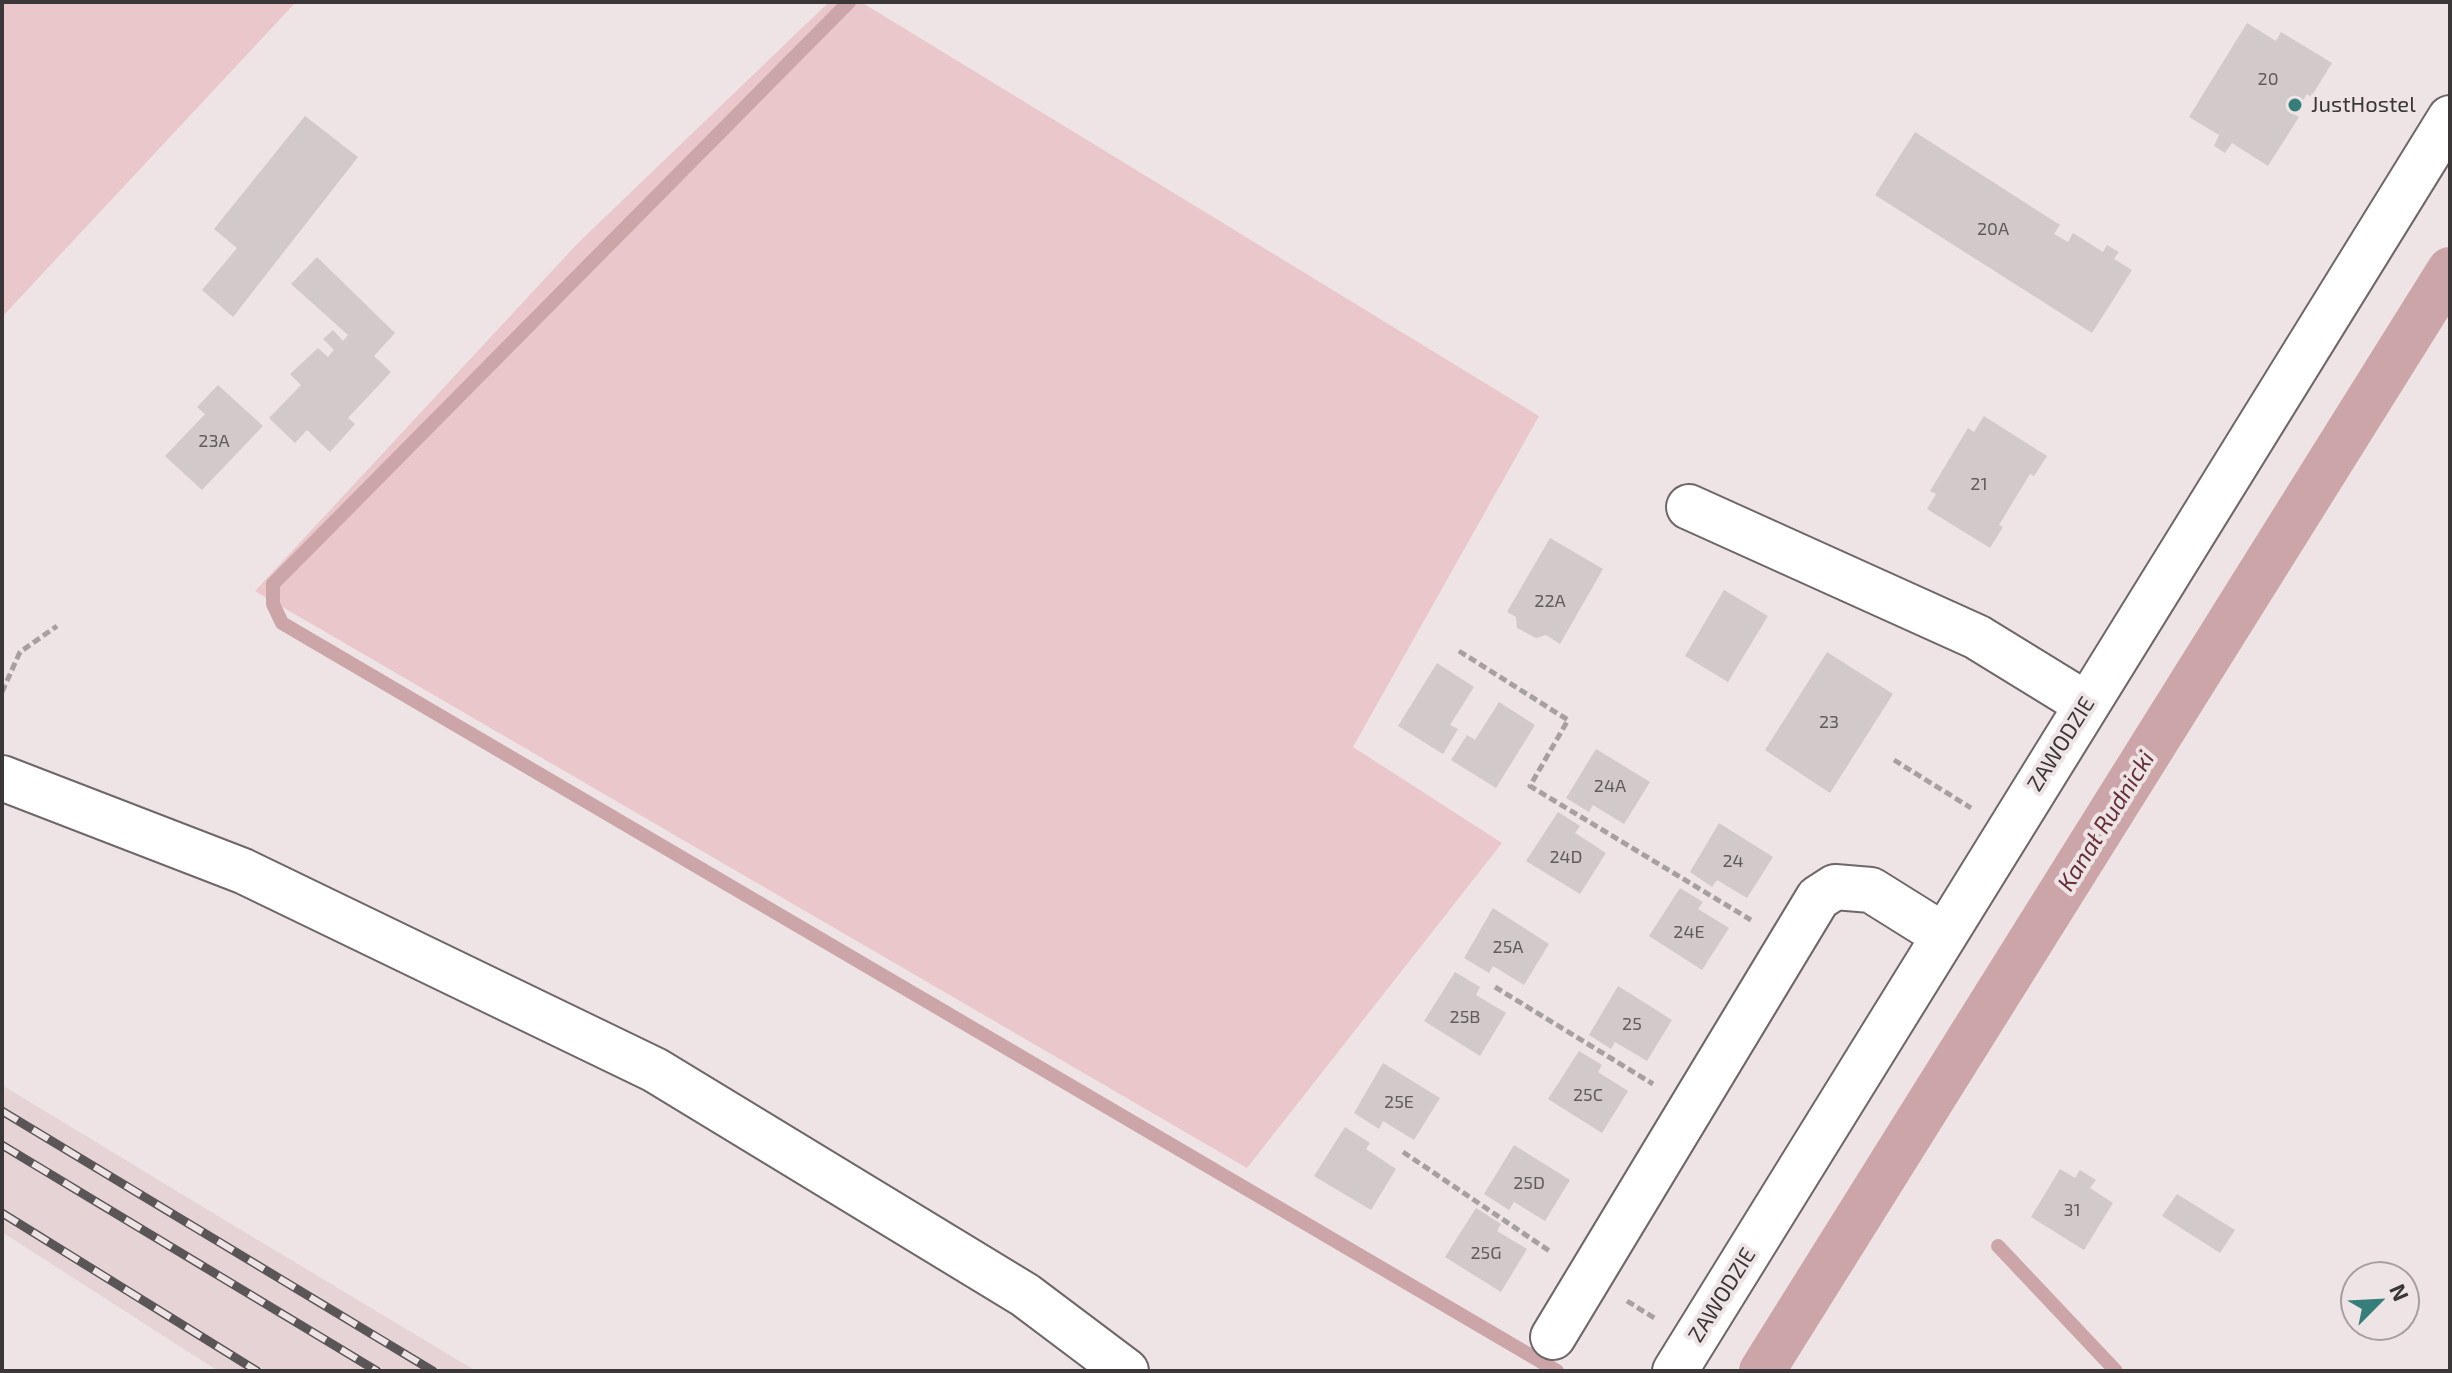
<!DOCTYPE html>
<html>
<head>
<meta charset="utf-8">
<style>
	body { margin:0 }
	#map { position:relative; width:2452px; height:1373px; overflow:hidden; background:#eee4e5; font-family:"Exo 2",sans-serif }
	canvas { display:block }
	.frame { position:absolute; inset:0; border:4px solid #3b3738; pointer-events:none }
	.north { position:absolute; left:2340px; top:1261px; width:80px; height:80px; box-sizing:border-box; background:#eee4e5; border:2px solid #a69fa0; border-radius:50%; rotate:66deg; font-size:22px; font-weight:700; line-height:32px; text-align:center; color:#3b3738 }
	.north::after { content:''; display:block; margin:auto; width:28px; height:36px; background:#367e7a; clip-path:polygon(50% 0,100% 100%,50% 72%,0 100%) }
</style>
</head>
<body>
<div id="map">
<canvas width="2452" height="1373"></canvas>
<div class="frame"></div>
<div class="north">N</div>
</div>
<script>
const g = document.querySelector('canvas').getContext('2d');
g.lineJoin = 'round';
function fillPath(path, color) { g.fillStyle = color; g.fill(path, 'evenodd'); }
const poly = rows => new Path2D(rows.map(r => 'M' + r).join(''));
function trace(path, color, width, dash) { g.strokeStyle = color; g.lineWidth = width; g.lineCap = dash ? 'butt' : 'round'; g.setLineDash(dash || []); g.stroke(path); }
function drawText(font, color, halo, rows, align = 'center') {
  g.font = font + ' "Exo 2",sans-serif'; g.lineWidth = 8; g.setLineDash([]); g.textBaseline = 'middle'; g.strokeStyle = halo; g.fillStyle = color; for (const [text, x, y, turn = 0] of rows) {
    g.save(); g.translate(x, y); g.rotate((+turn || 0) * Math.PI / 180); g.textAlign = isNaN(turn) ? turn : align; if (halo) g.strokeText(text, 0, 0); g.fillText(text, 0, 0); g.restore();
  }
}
fillPath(poly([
	[2,1085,203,1207,476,1371,218,1371,2,1232]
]), '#e5d3d5');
fillPath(poly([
	[2,2,296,2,2,317],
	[829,2,861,2,1539,416,1353,747,1502,843,1247,1168,255,591,578,243]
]), '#eac7cb');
trace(poly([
	[849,2,273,584,273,604,282,623,1557,1371],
	[1998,1246,2116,1371]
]), '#cca5a9', 14);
trace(poly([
	[1762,1371,2450,270]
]), '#cca5a9', 46);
fillPath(poly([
	[2247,23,2276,41,2281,32,2332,63,2311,97,2307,94,2294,114,2299,117,2268,166,2232,143,2225,153,2214,146,2219,135,2189,117],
	[305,116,358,157,233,317,202,290,237,248,214,229],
	[1915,132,2060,225,2054,234,2068,242,2073,233,2103,252,2107,245,2119,252,2114,259,2132,270,2092,333,1875,195],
	[317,257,395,333,374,356,391,372,348,418,355,424,330,452,307,430,295,443,269,418,301,385,290,374,318,348,328,357,334,350,323,339,333,330,343,341,348,335,291,284],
	[218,385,263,426,202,490,165,456,205,414,197,407],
	[1984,416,2047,456,2034,476,2030,474,1999,525,2003,527,1990,548,1927,509,1936,494,1930,491,1968,428,1974,432],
	[1550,538,1603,569,1560,644,1546,635,1536,638,1517,628,1516,617,1507,612],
	[1724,590,1768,616,1728,682,1685,656],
	[1827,652,1893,694,1830,793,1765,750],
	[1437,663,1474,687,1450,725,1458,729,1443,754,1398,726],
	[1499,702,1535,725,1496,788,1451,760,1467,735,1475,740],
	[1596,749,1650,782,1624,824,1593,805,1589,812,1566,798],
	[1558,812,1580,826,1575,833,1606,853,1580,894,1526,861],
	[1719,823,1773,857,1747,898,1717,880,1712,887,1690,872],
	[1680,888,1703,902,1698,909,1729,928,1702,970,1649,936],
	[1493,908,1549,944,1524,985,1493,966,1489,973,1464,958],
	[1455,972,1480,987,1476,995,1506,1013,1480,1056,1424,1021],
	[1618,986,1672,1020,1647,1061,1615,1042,1611,1049,1589,1035],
	[1579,1051,1602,1065,1598,1072,1628,1091,1602,1133,1548,1099],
	[1383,1063,1440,1098,1414,1140,1383,1121,1379,1129,1354,1113],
	[1345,1127,1370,1143,1366,1149,1396,1169,1371,1210,1314,1176],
	[1514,1145,1570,1180,1545,1221,1514,1202,1509,1210,1484,1194],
	[2060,1169,2075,1178,2080,1170,2096,1180,2090,1188,2113,1203,2084,1250,2031,1217],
	[2177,1194,2235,1230,2220,1253,2162,1216],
	[1476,1208,1501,1224,1497,1231,1527,1249,1501,1292,1445,1257]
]), '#d2c9ca');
const minor = poly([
	[1689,507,1977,637,2086,704],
	[2,778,243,871,655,1070,1025,1295,1126,1371],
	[1553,1337,1818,898,1835,887,1871,890,1943,935],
	[1675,1371,2450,118]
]);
trace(minor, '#6e6667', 48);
trace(poly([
	[1459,651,1568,720,1530,786,1751,920],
	[2,692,20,652,57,626],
	[1894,760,1971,808],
	[1495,987,1653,1084],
	[1403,1152,1551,1252],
	[1627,1301,1656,1319]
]), '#a79fa0', 5, [8, 4]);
trace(minor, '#fff', 44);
const rail = poly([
	[2,1111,433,1371],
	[2,1145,377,1371],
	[2,1213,257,1371]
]);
trace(rail, '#5a5556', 9);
trace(rail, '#eee4e5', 6, [18]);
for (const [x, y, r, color] of [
	[2295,105,8,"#367e7a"]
]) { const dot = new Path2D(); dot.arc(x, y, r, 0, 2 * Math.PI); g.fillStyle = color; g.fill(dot); trace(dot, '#eee4e5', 3); }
drawText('18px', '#615c5c', null, [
	["20",2268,79],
	["20A",1993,229],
	["23A",214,441],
	["21",1979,484],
	["22A",1550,601],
	["23",1829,722],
	["24A",1610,786],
	["24D",1566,857],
	["24",1733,861],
	["24E",1689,932],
	["25A",1508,947],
	["25B",1465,1017],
	["25",1632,1024],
	["25C",1588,1095],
	["25E",1399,1102],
	["25D",1529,1183],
	["31",2072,1210],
	["25G",1486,1253]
]);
drawText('22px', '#3b3738', '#eee4e5', [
	["JustHostel",2311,105]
], 'left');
drawText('22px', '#3b3738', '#eee4e5', [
	["ZAWODZIE",2061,744,-58],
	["ZAWODZIE",1722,1295,-58]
]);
drawText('italic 24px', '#642f38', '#eee4e5', [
	["Kanał Rudnicki",2106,821,-58]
]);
</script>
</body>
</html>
